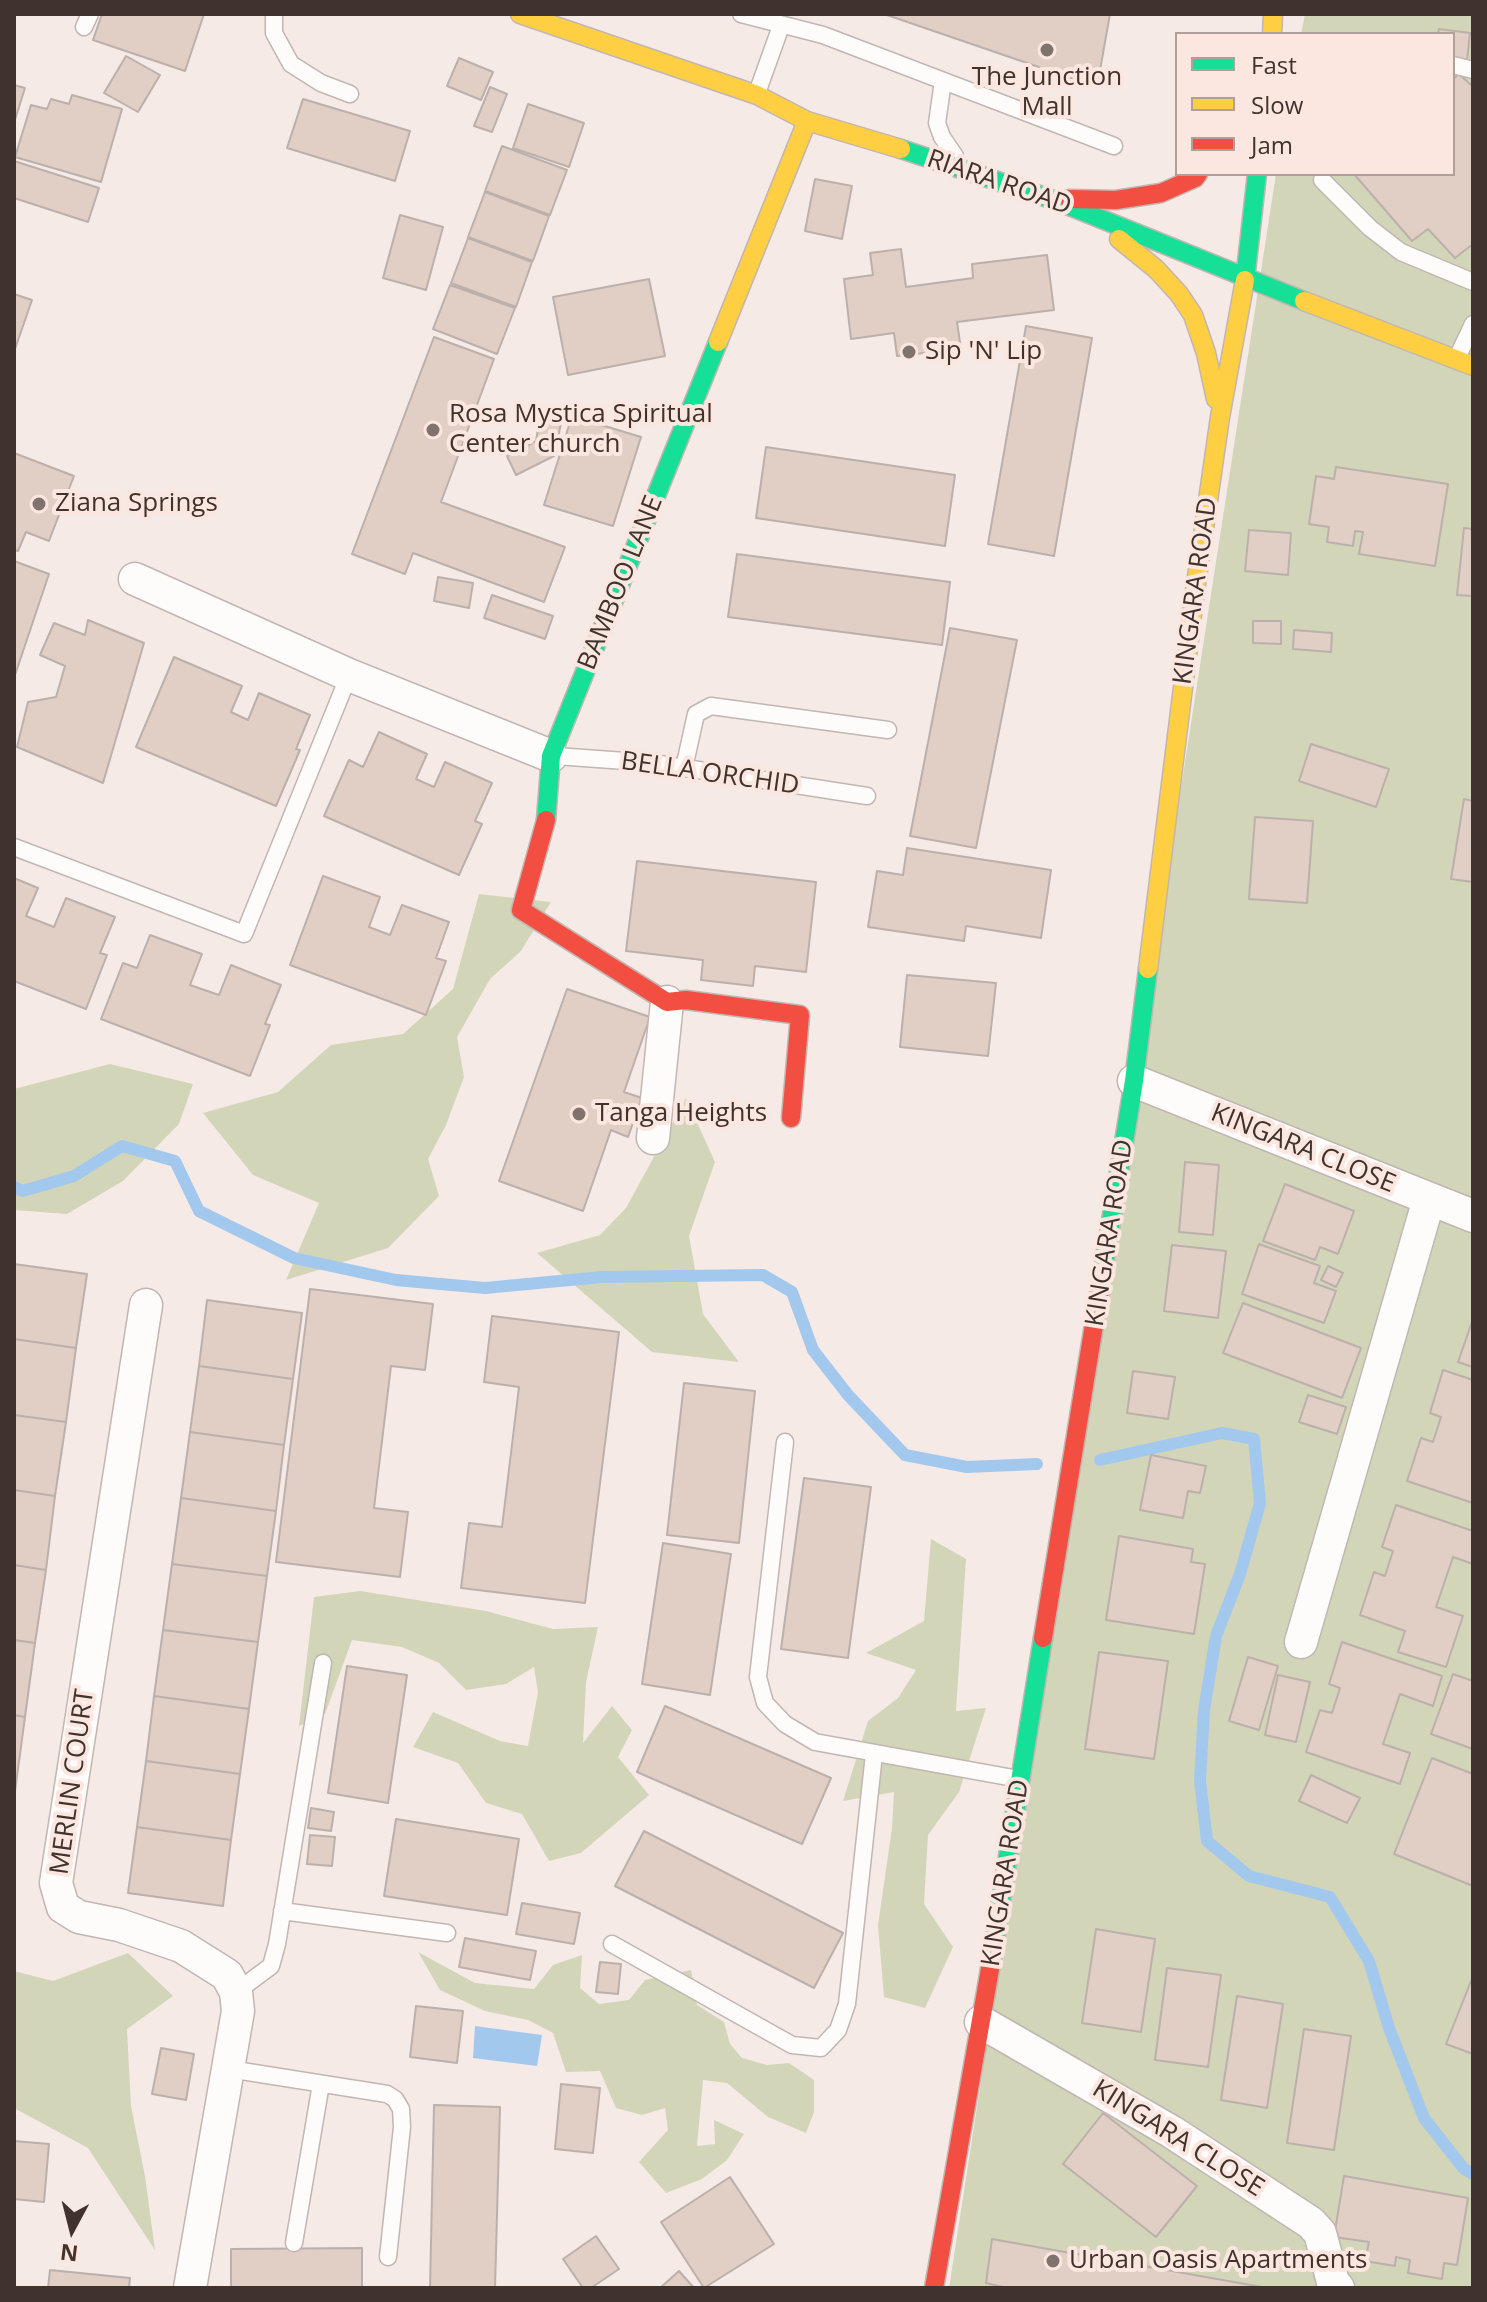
<!DOCTYPE html>
<html>
<head>
<meta charset="utf-8">
<style>
	body { margin:0 }
	#map { position:relative; width:1487px; height:2302px; overflow:hidden; background:#f6eae6; font-family:"Open Sans",sans-serif }
	canvas { display:block }
	.frame { position:absolute; inset:0; border:16px solid #40332e; pointer-events:none }
	.legend { position:absolute; left:1175px; top:32px; width:280px; height:144px; box-sizing:border-box; background:#fce7e0; border:2px solid #b19f99; margin:0; padding:10px 14px; list-style:none; font-size:24px; color:#40332e }
	.legend li { display:flex; align-items:center; gap:16px; height:40px }
	.legend b { width:40px; border:2px solid #b19f99 }
	.north { position:absolute; left:32px; top:2190px; width:80px; height:80px; -webkit-text-stroke:6px #fce7e0; paint-order:stroke; rotate:187deg; font-size:22px; font-weight:700; line-height:32px; text-align:center; color:#40332e }
	.north::after { content:''; display:block; margin:auto; width:28px; height:36px; background:#40332e; clip-path:polygon(50% 0,100% 100%,50% 72%,0 100%) }
</style>
</head>
<body>
<div id="map">
<canvas width="1487" height="2302"></canvas>
<div class="frame"></div>
<ul class="legend">
<li><b style="height:10px;background:#16e098"></b>Fast</li>
<li><b style="height:10px;background:#ffcf43"></b>Slow</li>
<li><b style="height:10px;background:#f24e42"></b>Jam</li>
</ul>
<div class="north">N</div>
</div>
<script>
const g = document.querySelector('canvas').getContext('2d');
g.lineJoin = 'round';
function fillPath(path, color) { g.fillStyle = color; g.fill(path, 'evenodd'); }
const poly = rows => new Path2D(rows.map(r => 'M' + r).join(''));
function trace(path, color, width, dash) { g.strokeStyle = color; g.lineWidth = width; g.lineCap = dash ? 'butt' : 'round'; g.setLineDash(dash || []); g.stroke(path); }
function drawText(font, color, halo, rows, align = 'center') {
  g.font = font + ' "Open Sans",sans-serif'; g.lineWidth = 8; g.setLineDash([]); g.textBaseline = 'middle'; g.strokeStyle = halo; g.fillStyle = color; for (const [text, x, y, turn = 0] of rows) {
    g.save(); g.translate(x, y); g.rotate((+turn || 0) * Math.PI / 180); g.textAlign = isNaN(turn) ? turn : align; if (halo) g.strokeText(text, 0, 0); g.fillText(text, 0, 0); g.restore();
  }
}
fillPath(poly([
	[1305,14,1473,14,1473,2288,949,2288,1276,174,1453,174,1453,34,1301,34],
	[479,894,551,902,521,951,490,979,457,1037,464,1077,446,1125,428,1159,439,1196,388,1248,286,1280,319,1203,253,1175,203,1113,278,1092,331,1045,403,1034,453,989],
	[110,1064,193,1084,179,1124,123,1181,67,1214,14,1210,14,1089],
	[686,1098,715,1162,689,1236,703,1314,739,1362,652,1352,537,1253,600,1235,626,1208],
	[931,1539,966,1559,956,1711,986,1708,959,1792,928,1835,924,1904,953,1947,925,2008,884,1997,878,1925,892,1828,894,1792,843,1801,868,1721,898,1698,916,1670,866,1653,924,1621],
	[360,1591,486,1611,553,1629,598,1627,586,1682,583,1743,612,1706,632,1730,618,1757,649,1795,581,1853,549,1861,522,1814,486,1803,458,1763,413,1747,433,1712,500,1741,528,1746,538,1692,534,1667,506,1684,466,1690,439,1663,402,1647,352,1640,325,1714,299,1726,314,1597],
	[418,1952,475,1983,534,1989,553,1965,582,1955,580,1988,599,2004,629,2000,645,1980,691,1970,697,2005,724,2022,730,2044,742,2058,767,2065,789,2063,814,2080,814,2112,806,2133,768,2117,727,2083,703,2080,697,2146,715,2144,714,2120,744,2134,727,2160,702,2179,666,2193,639,2162,668,2130,665,2108,642,2115,616,2108,600,2071,566,2072,553,2033,528,2020,485,2011,440,1990],
	[128,1953,173,1996,127,2029,131,2106,145,2176,155,2250,88,2148,14,2108,14,1971,53,1981]
]), '#d3d5b9');
fillPath(poly([
	[475,2026,542,2035,537,2066,473,2058]
]), '#a3c8ed');
trace(poly([
	[14,1187,23,1191,74,1176,122,1146,175,1161,199,1211,294,1258,396,1280,485,1288,602,1277,763,1275,792,1292,813,1350,848,1395,905,1455,967,1467,1037,1464],
	[1100,1460,1222,1433,1254,1439,1260,1503,1240,1574,1216,1636,1204,1710,1200,1781,1207,1841,1249,1876,1330,1897,1369,1961,1389,2028,1424,2118,1464,2169,1473,2174]
]), '#a3c8ed', 12);
const building = poly([
	[102,14,204,14,185,71,93,40,102,14],
	[884,14,1110,14,1097,87,884,14],
	[1439,29,1470,33,1467,60,1453,58,1453,34,1438,34,1439,29],
	[126,56,160,75,138,112,104,93,126,56],
	[459,58,493,72,481,100,447,86,459,58],
	[1459,74,1473,87,1473,244,1455,258,1428,229,1412,241,1354,174,1453,174,1453,79,1459,74],
	[14,85,25,88,14,123,14,85],
	[490,87,507,94,492,132,474,126,490,87],
	[72,95,122,109,101,182,15,157,31,105,47,109,51,99,69,104,72,95],
	[303,99,410,131,395,181,287,148,303,99],
	[528,104,584,123,569,167,513,148,528,104],
	[502,146,567,170,550,215,485,191,502,146],
	[14,161,99,188,88,222,14,198,14,161],
	[815,179,852,186,842,239,805,231,815,179],
	[485,192,549,216,533,261,468,237,485,192],
	[400,215,443,227,426,290,383,278,400,215],
	[468,238,532,262,516,307,451,283,468,238],
	[901,249,906,287,973,278,972,264,1047,255,1054,310,957,322,961,349,897,356,894,333,851,339,844,279,873,275,870,253,901,249],
	[649,279,665,356,568,375,553,297,649,279],
	[450,285,515,308,497,354,433,329,450,285],
	[14,294,32,300,15,349,14,348,14,294],
	[1026,326,1092,338,1054,556,988,544,1026,326],
	[434,337,494,359,441,502,565,547,544,602,413,553,405,574,352,554,434,337],
	[540,416,562,419,554,456,516,475,507,456,536,441,540,416],
	[572,416,641,437,613,526,544,505,572,416],
	[766,447,955,475,945,546,756,518,766,447],
	[14,453,74,476,49,541,26,532,18,551,14,550,14,453],
	[1336,467,1448,484,1435,566,1359,554,1363,532,1355,531,1353,546,1327,542,1329,527,1309,524,1316,476,1334,479,1336,467],
	[1464,528,1473,529,1473,596,1457,595,1464,528],
	[1249,530,1291,533,1288,575,1245,571,1249,530],
	[737,554,950,582,942,645,728,617,737,554],
	[14,561,49,574,14,678,14,561],
	[438,577,473,583,469,608,434,601,438,577],
	[492,595,553,616,545,639,484,618,492,595],
	[88,620,144,643,103,783,17,747,28,702,56,697,65,666,40,655,54,623,85,635,88,620],
	[1253,621,1281,621,1281,644,1253,643,1253,621],
	[950,628,1017,640,976,848,910,836,950,628],
	[1294,630,1332,633,1331,652,1293,649,1294,630],
	[174,657,242,686,231,712,248,720,259,693,310,715,296,749,300,750,276,806,136,747,174,657],
	[379,732,427,754,416,779,434,787,445,762,492,783,475,821,482,824,459,875,324,816,349,760,363,767,379,732],
	[1311,744,1389,769,1376,807,1299,781,1311,744],
	[1464,799,1473,801,1473,882,1451,879,1464,799],
	[1255,817,1313,821,1307,903,1249,899,1255,817],
	[907,848,1051,870,1041,938,966,926,964,941,868,927,877,871,903,875,907,848],
	[637,861,816,882,806,972,755,966,753,986,701,980,703,960,626,951,637,861],
	[323,876,380,897,369,927,390,935,402,905,449,922,436,958,446,961,426,1015,290,965,323,876],
	[14,878,38,888,26,916,54,927,66,898,115,917,100,953,107,955,86,1009,14,981,14,878],
	[150,935,202,954,190,985,219,995,231,965,281,985,265,1024,270,1025,250,1076,101,1019,123,963,137,968,150,935],
	[907,975,996,983,988,1056,900,1047,907,975],
	[567,989,650,1017,624,1092,642,1098,628,1137,611,1130,583,1211,499,1181,567,989],
	[1185,1162,1219,1165,1213,1235,1179,1232,1185,1162],
	[1285,1184,1354,1211,1338,1254,1320,1247,1315,1260,1263,1241,1285,1184],
	[1259,1244,1320,1266,1314,1283,1336,1291,1324,1323,1242,1294,1259,1244],
	[1172,1245,1226,1251,1218,1318,1164,1311,1172,1245],
	[14,1264,87,1274,76,1348,14,1339,14,1264],
	[1328,1266,1343,1273,1336,1287,1321,1280,1328,1266],
	[310,1289,433,1304,425,1370,391,1366,374,1508,408,1512,400,1577,276,1562,310,1289],
	[207,1300,302,1313,293,1379,199,1366,207,1300],
	[1243,1303,1361,1348,1342,1398,1223,1353,1243,1303],
	[492,1316,619,1332,585,1603,461,1588,469,1523,502,1527,519,1387,484,1382,492,1316],
	[1473,1319,1473,1367,1458,1362,1473,1319],
	[14,1339,76,1348,66,1422,14,1415,14,1339],
	[199,1366,293,1379,284,1445,190,1432,199,1366],
	[1443,1370,1473,1380,1473,1503,1407,1481,1421,1438,1433,1442,1441,1417,1430,1413,1443,1370],
	[1133,1371,1175,1377,1168,1419,1127,1413,1133,1371],
	[684,1383,755,1391,739,1543,667,1535,684,1383],
	[1308,1395,1346,1407,1337,1434,1299,1422,1308,1395],
	[14,1415,66,1422,55,1496,14,1490,14,1415],
	[190,1432,284,1445,276,1511,181,1498,190,1432],
	[1151,1455,1206,1466,1200,1493,1188,1491,1183,1518,1140,1510,1151,1455],
	[804,1478,871,1487,848,1658,781,1649,804,1478],
	[14,1490,55,1496,46,1570,14,1565,14,1490],
	[181,1498,276,1511,267,1576,172,1564,181,1498],
	[1396,1505,1473,1531,1473,1564,1453,1557,1436,1607,1463,1616,1446,1667,1398,1652,1405,1631,1360,1615,1374,1572,1385,1576,1393,1551,1382,1547,1396,1505],
	[1119,1536,1193,1549,1191,1562,1205,1564,1194,1634,1106,1620,1119,1536],
	[663,1543,731,1554,710,1695,642,1684,663,1543],
	[172,1564,267,1576,258,1642,163,1630,172,1564],
	[14,1565,46,1570,35,1643,14,1640,14,1565],
	[163,1630,258,1642,249,1709,154,1696,163,1630],
	[14,1640,35,1643,25,1717,14,1715,14,1640],
	[1342,1642,1442,1676,1433,1706,1400,1694,1383,1744,1410,1753,1400,1784,1306,1752,1320,1710,1332,1713,1340,1688,1329,1684,1342,1642],
	[1099,1652,1168,1661,1154,1759,1085,1749,1099,1652],
	[1248,1657,1278,1666,1259,1730,1229,1721,1248,1657],
	[347,1666,407,1675,388,1803,328,1793,347,1666],
	[1453,1674,1473,1681,1473,1749,1431,1734,1453,1674],
	[1278,1675,1310,1682,1296,1742,1265,1735,1278,1675],
	[154,1696,249,1709,240,1774,146,1761,154,1696],
	[665,1706,831,1778,802,1844,637,1772,665,1706],
	[14,1715,25,1717,15,1791,14,1790,14,1715],
	[1432,1758,1473,1774,1473,1886,1394,1854,1432,1758],
	[146,1761,240,1774,231,1840,137,1827,146,1761],
	[1311,1775,1360,1798,1347,1823,1299,1801,1311,1775],
	[311,1808,334,1812,331,1831,308,1828,311,1808],
	[396,1819,519,1839,507,1915,384,1896,396,1819],
	[137,1827,231,1840,223,1906,128,1893,137,1827],
	[644,1831,843,1933,814,1988,615,1886,644,1831],
	[310,1835,335,1837,332,1866,307,1864,310,1835],
	[522,1903,580,1913,574,1944,516,1934,522,1903],
	[1096,1929,1155,1939,1141,2032,1082,2023,1096,1929],
	[465,1938,536,1951,530,1980,459,1967,465,1938],
	[600,1962,621,1964,618,1994,596,1992,600,1962],
	[1167,1968,1221,1975,1208,2067,1155,2060,1167,1968],
	[1473,1976,1473,2054,1446,2044,1473,1976],
	[1237,1996,1283,2004,1267,2108,1221,2100,1237,1996],
	[416,2006,463,2011,457,2063,410,2057,416,2006],
	[1304,2029,1351,2036,1334,2150,1287,2143,1304,2029],
	[161,2048,194,2054,186,2100,152,2094,161,2048],
	[561,2084,600,2088,593,2153,555,2149,561,2084],
	[434,2105,500,2107,495,2288,430,2288,434,2105],
	[1103,2113,1197,2186,1156,2237,1063,2164,1103,2113],
	[14,2141,49,2144,44,2202,14,2199,14,2141],
	[1344,2176,1468,2198,1457,2265,1444,2263,1442,2279,1408,2273,1410,2260,1396,2257,1395,2266,1365,2261,1369,2242,1334,2237,1344,2176],
	[730,2177,774,2244,704,2288,661,2222,730,2177],
	[596,2236,619,2269,591,2288,583,2288,563,2259,596,2236],
	[992,2239,1262,2287,1262,2288,1007,2288,986,2283,992,2239],
	[362,2248,362,2288,231,2288,231,2249,362,2248],
	[50,2270,130,2278,129,2288,48,2288,50,2270],
	[679,2271,694,2288,660,2288,679,2271]
]);
fillPath(building, '#e1cec4');
trace(building, '#bbb0ab', 2);
const lane = poly([
	[274,14,274,33,291,64,321,83,350,94],
	[741,14,823,35,1114,146],
	[84,27,90,14],
	[1453,65,1473,70],
	[943,81,937,123,942,137,955,156],
	[757,93,781,26],
	[1322,180,1370,228,1401,252,1473,282],
	[1457,358,1473,324],
	[556,756,653,763,867,796],
	[684,768,696,714,711,706,888,730],
	[14,847,244,934,349,675],
	[785,1442,758,1677,765,1703,785,1724,815,1742,1019,1779],
	[282,1911,447,1933],
	[612,1944,792,2045,821,2048,838,2030,847,2004,874,1754],
	[236,1992,271,1966,277,1944,323,1663],
	[229,2069,387,2094,395,2099,401,2109,402,2127,388,2257],
	[294,2243,321,2084]
]);
const street = poly([
	[135,579,349,675,551,756],
	[1134,1081,1473,1216],
	[653,1138,667,1002],
	[146,1305,56,1883,63,1907,79,1917,119,1925,181,1946,227,1975,236,1992,238,2011,190,2288],
	[1301,1642,1429,1199],
	[981,2022,1172,2132,1311,2223,1320,2233,1333,2282,1338,2288]
]);
const fast = poly([
	[901,149,1057,201,1304,301],
	[1245,280,1257,174],
	[546,820,551,756,718,342],
	[1101,1282,1134,1081,1148,969],
	[990,1969,1043,1638]
]);
const slow = poly([
	[520,14,757,95,807,121,901,149],
	[1272,34,1273,14],
	[1119,239,1156,269,1179,294,1193,315,1206,353,1216,399],
	[1304,301,1473,366],
	[718,342,807,121],
	[1148,969,1195,591,1220,417,1245,280]
]);
const jam = poly([
	[1069,199,1116,200,1161,193,1195,178,1198,174],
	[546,820,521,910,667,1002,686,1000,800,1015,791,1118],
	[1043,1638,1101,1282],
	[934,2288,990,1969]
]);
trace(lane, '#c1b6b2', 19);
trace(street, '#c1b6b2', 35);
trace(fast, '#c1b6b2', 21);
trace(slow, '#c1b6b2', 21);
trace(jam, '#c1b6b2', 21);
trace(lane, '#fefcfb', 16);
trace(street, '#fefcfb', 32);
trace(fast, '#16e098', 18);
trace(slow, '#ffcf43', 18);
trace(jam, '#f24e42', 18);
for (const [x, y, r, color] of [
	[1047,50,8,"#80736e"],
	[909,352,8,"#80736e"],
	[433,430,8,"#80736e"],
	[39,504,8,"#80736e"],
	[579,1114,8,"#80736e"],
	[1053,2261,8,"#80736e"]
]) { const dot = new Path2D(); dot.arc(x, y, r, 0, 2 * Math.PI); g.fillStyle = color; g.fill(dot); trace(dot, '#fce7e0', 3); }
drawText('26px', '#40332e', '#fce7e0', [
	["The Junction",1047,78,"center"],
	["Mall",1047,108,"center"],
	["Sip 'N' Lip",925,352],
	["Rosa Mystica Spiritual",449,415],
	["Center church",449,445],
	["Ziana Springs",55,504],
	["Tanga Heights",595,1114],
	["Urban Oasis Apartments",1069,2261]
], 'left');
drawText('26px', '#40332e', '#fce7e0', [
	["RIARA ROAD",999,183,19],
	["BAMBOO LANE",621,583,-68],
	["KINGARA ROAD",1196,591,-82],
	["BELLA ORCHID",710,774,8],
	["KINGARA CLOSE",1303,1149,22],
	["KINGARA ROAD",1110,1233,-81],
	["MERLIN COURT",73,1782,-82],
	["KINGARA ROAD",1006,1873,-81],
	["KINGARA CLOSE",1178,2139,32]
]);
</script>
</body>
</html>
